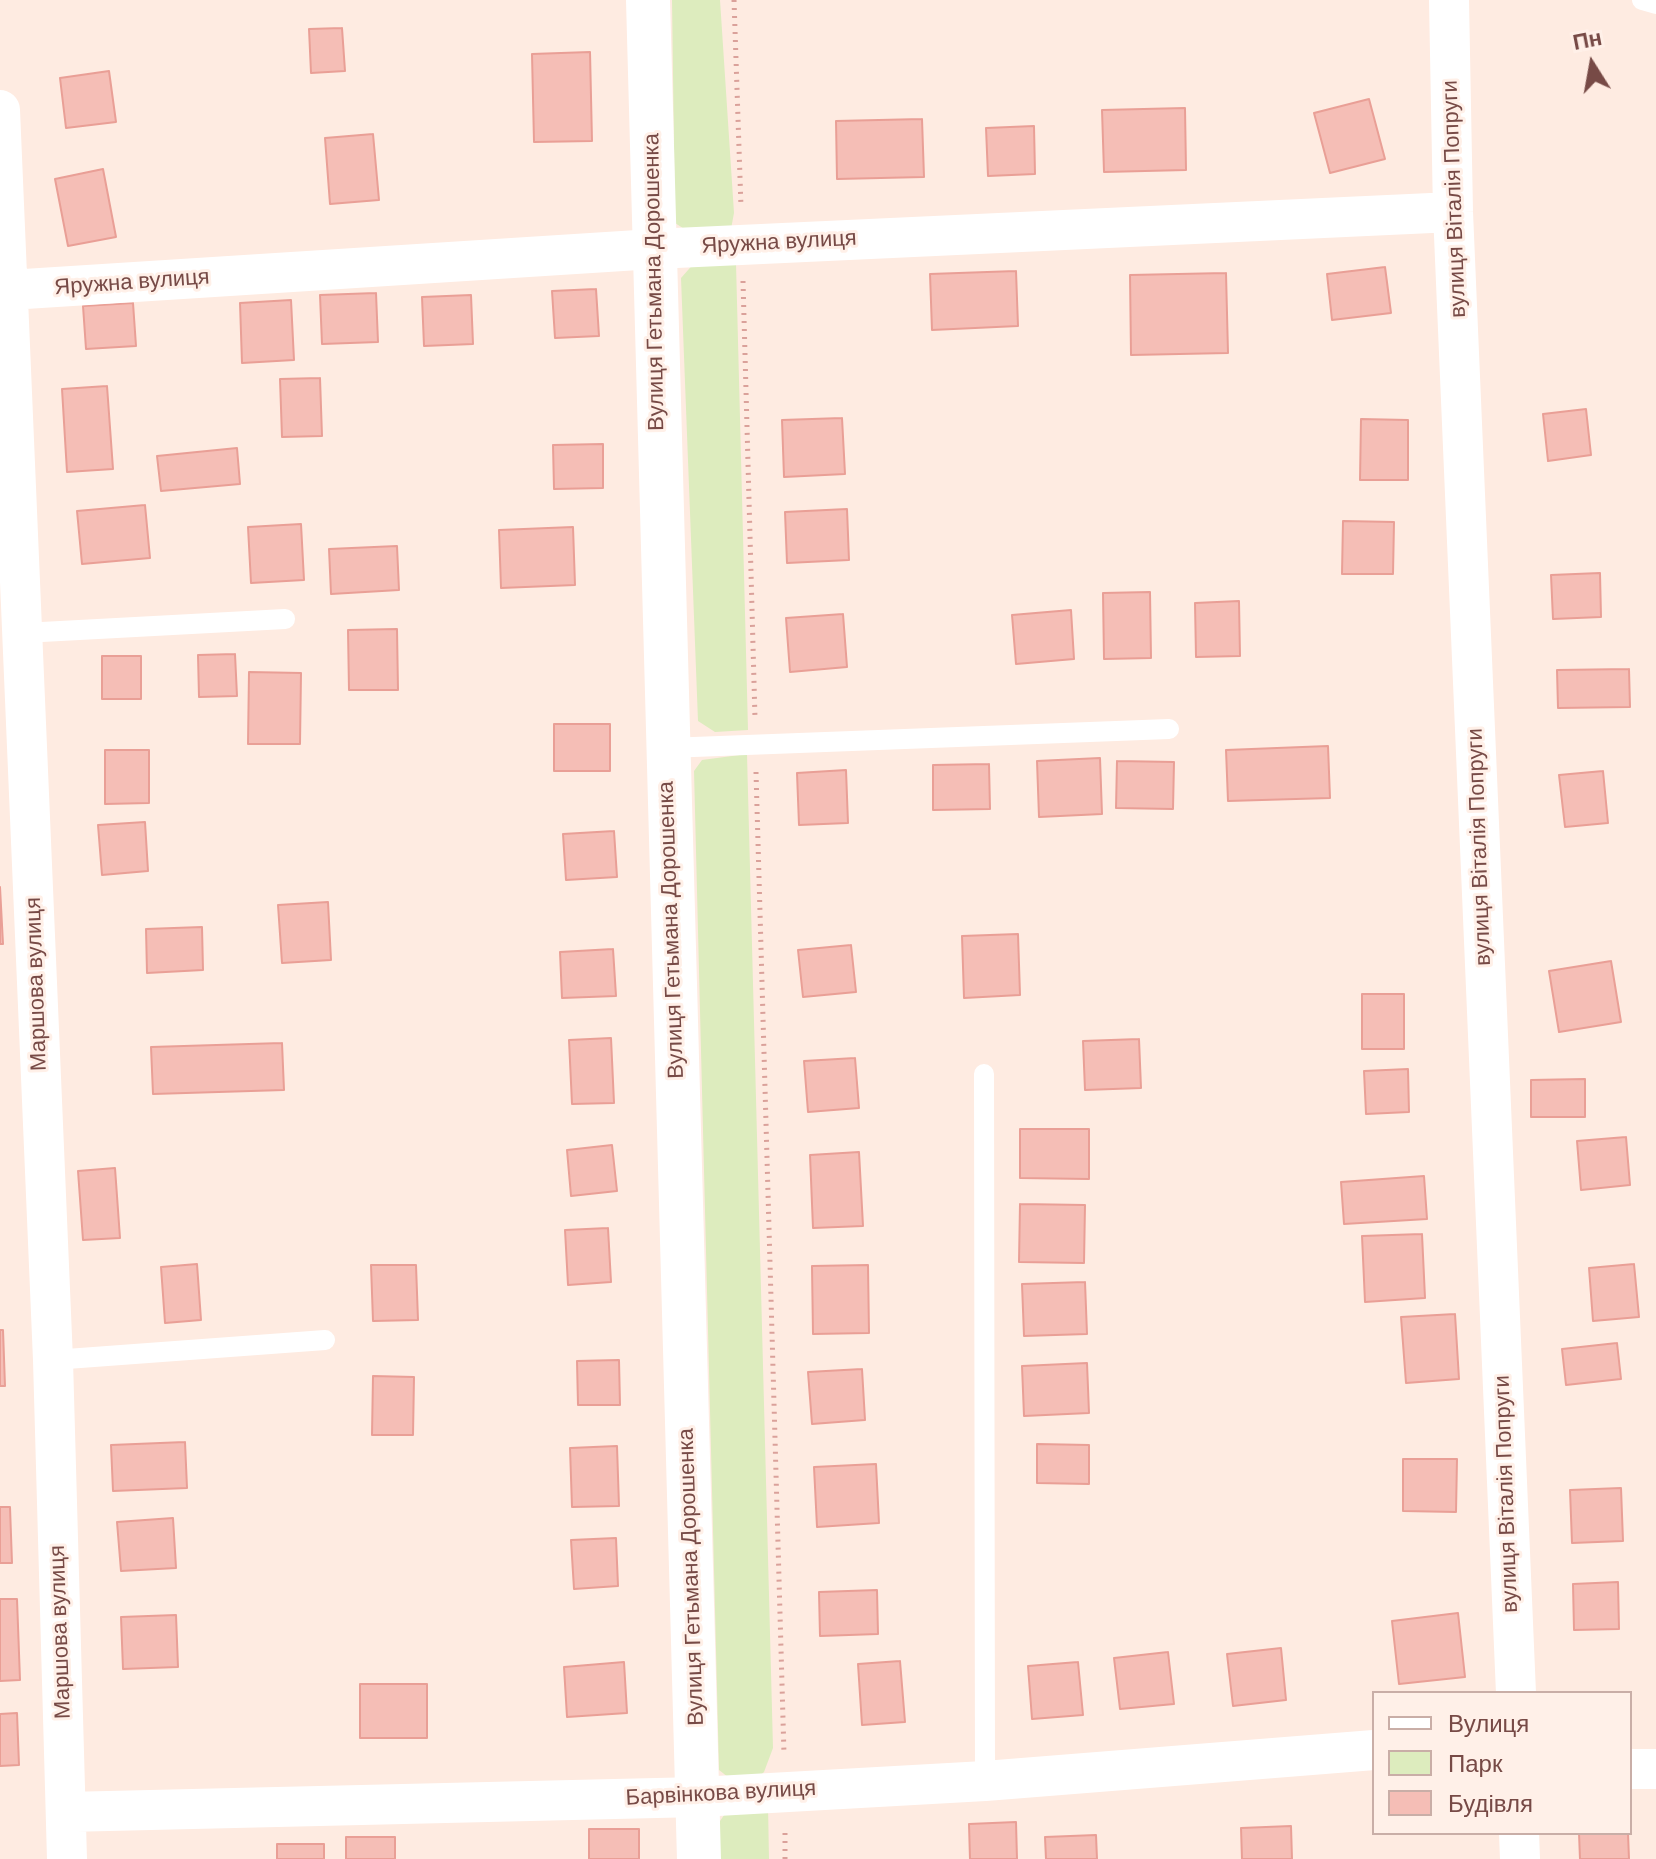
<!DOCTYPE html>
<html>
<head>
<meta charset="utf-8">
<style>
	body { margin:0 }
	#map { position:relative; width:1656px; height:1859px; overflow:hidden; background:#feebe1; font-family:"DM Sans",sans-serif }
	canvas { display:block }
	.legend { position:absolute; left:1372px; top:1691px; width:260px; height:144px; box-sizing:border-box; background:#fff0e8; border:2px solid #c9aea7; margin:0; padding:10px 14px; list-style:none; font-size:24px; color:#774a46 }
	.legend li { display:flex; align-items:center; gap:16px; height:40px }
	.legend b { width:40px; border:2px solid #c9aea7 }
	.north { position:absolute; left:1552px; top:24px; width:80px; height:80px; -webkit-text-stroke:6px #fff0e8; paint-order:stroke; rotate:349deg; font-size:22px; font-weight:700; line-height:32px; text-align:center; color:#774a46 }
	.north::after { content:''; display:block; margin:auto; width:28px; height:36px; background:#774a46; clip-path:polygon(50% 0,100% 100%,50% 72%,0 100%) }
</style>
</head>
<body>
<div id="map">
<canvas width="1656" height="1859"></canvas>
<ul class="legend">
<li><b style="height:10px;background:#fff"></b>Вулиця</li>
<li><b style="height:22px;background:#ddecbe"></b>Парк</li>
<li><b style="height:22px;background:#f5beb6"></b>Будівля</li>
</ul>
<div class="north">Пн</div>
</div>
<script>
const g = document.querySelector('canvas').getContext('2d');
g.lineJoin = 'round';
function fillPath(path, color) { g.fillStyle = color; g.fill(path, 'evenodd'); }
const poly = rows => new Path2D(rows.map(r => 'M' + r).join(''));
function trace(path, color, width, dash) { g.strokeStyle = color; g.lineWidth = width; g.lineCap = dash ? 'butt' : 'round'; g.setLineDash(dash || []); g.stroke(path); }
function drawText(font, color, halo, rows, align = 'center') {
  g.font = font + ' "DM Sans",sans-serif'; g.lineWidth = 6; g.setLineDash([]); g.textBaseline = 'middle'; g.strokeStyle = halo; g.fillStyle = color; for (const [text, x, y, turn = 0] of rows) {
    g.save(); g.translate(x, y); g.rotate((+turn || 0) * Math.PI / 180); g.textAlign = isNaN(turn) ? turn : align; if (halo) g.strokeText(text, 0, 0); g.fillText(text, 0, 0); g.restore();
  }
}
fillPath(poly([
	[672,0,720,0,734,213,731,229,689,232,675,223],
	[696,261,736,263,748,730,715,732,698,721,681,278],
	[747,754,773,1748,764,1772,751,1784,733,1781,719,1770,694,771,702,760],
	[731,1805,768,1805,769,1859,720,1859,720,1821]
]), '#ddecbe');
const building = poly([
	[342,28,345,71,311,73,309,29,342,28],
	[590,52,592,141,534,142,532,54,590,52],
	[109,71,116,122,66,128,60,78,109,71],
	[1369,99,1385,159,1330,173,1314,113,1369,99],
	[1185,108,1186,170,1104,172,1102,110,1185,108],
	[922,119,924,177,837,179,836,121,922,119],
	[1034,126,1035,174,988,176,986,128,1034,126],
	[373,134,379,200,330,204,325,138,373,134],
	[103,169,116,237,68,246,55,179,103,169],
	[1385,267,1391,313,1332,320,1327,274,1385,267],
	[1016,271,1018,326,932,330,930,274,1016,271],
	[1226,273,1228,353,1131,355,1130,275,1226,273],
	[596,289,599,336,555,338,552,291,596,289],
	[376,293,378,342,322,344,320,295,376,293],
	[471,295,473,344,424,346,422,297,471,295],
	[291,300,294,360,242,363,240,303,291,300],
	[133,303,136,346,86,349,83,306,133,303],
	[320,378,322,436,282,437,280,379,320,378],
	[107,386,113,469,67,472,62,389,107,386],
	[1586,409,1591,455,1548,461,1543,414,1586,409],
	[842,418,845,474,784,477,782,420,842,418],
	[1361,419,1408,420,1408,480,1360,480,1361,419],
	[603,444,603,488,554,489,553,445,603,444],
	[237,448,240,484,161,491,157,456,237,448],
	[145,505,150,558,82,564,77,511,145,505],
	[847,509,849,560,787,563,785,512,847,509],
	[1343,521,1394,522,1393,574,1342,574,1343,521],
	[301,524,304,580,251,583,248,527,301,524],
	[573,527,575,585,501,588,499,530,573,527],
	[397,546,399,590,331,594,329,549,397,546],
	[1600,573,1601,617,1553,619,1551,575,1600,573],
	[1150,592,1151,658,1104,659,1103,593,1150,592],
	[1239,601,1240,656,1196,657,1195,603,1239,601],
	[1071,610,1074,659,1016,664,1012,615,1071,610],
	[843,614,847,667,790,672,786,618,843,614],
	[397,629,398,690,349,690,348,630,397,629],
	[235,654,237,696,199,697,198,655,235,654],
	[102,656,141,656,141,699,102,699,102,656],
	[1629,669,1630,707,1558,708,1557,670,1629,669],
	[249,672,301,673,300,744,248,744,249,672],
	[554,724,610,724,610,771,554,771,554,724],
	[1328,746,1330,798,1228,801,1226,750,1328,746],
	[105,750,149,750,149,803,105,804,105,750],
	[1100,758,1102,814,1039,817,1037,761,1100,758],
	[1117,761,1174,762,1173,809,1116,808,1117,761],
	[989,764,990,809,933,810,933,765,989,764],
	[846,770,848,823,799,825,797,773,846,770],
	[1603,771,1608,823,1565,827,1559,775,1603,771],
	[145,822,148,871,102,875,98,825,145,822],
	[614,831,617,877,566,880,563,834,614,831],
	[0,887,3,944,0,944,0,887],
	[328,902,331,960,282,963,278,905,328,902],
	[202,927,203,970,147,973,146,929,202,927],
	[1018,934,1020,995,964,998,962,936,1018,934],
	[851,945,856,992,803,997,798,950,851,945],
	[613,949,616,996,562,998,560,952,613,949],
	[1611,961,1621,1022,1559,1032,1549,971,1611,961],
	[1362,994,1404,994,1404,1049,1362,1049,1362,994],
	[611,1038,614,1103,572,1104,569,1040,611,1038],
	[1139,1039,1141,1088,1085,1090,1083,1041,1139,1039],
	[282,1043,284,1090,153,1094,151,1047,282,1043],
	[855,1058,859,1108,808,1112,804,1061,855,1058],
	[1408,1069,1409,1112,1366,1114,1364,1071,1408,1069],
	[1585,1079,1585,1117,1531,1117,1531,1080,1585,1079],
	[1020,1129,1089,1129,1089,1179,1020,1178,1020,1129],
	[1626,1137,1630,1185,1581,1190,1577,1141,1626,1137],
	[612,1145,617,1191,571,1196,567,1150,612,1145],
	[859,1152,863,1226,813,1228,810,1155,859,1152],
	[115,1168,120,1238,83,1240,78,1171,115,1168],
	[1424,1176,1427,1219,1344,1224,1341,1182,1424,1176],
	[1020,1204,1085,1205,1084,1263,1019,1262,1020,1204],
	[608,1228,611,1282,568,1285,565,1230,608,1228],
	[1422,1234,1425,1298,1365,1302,1362,1236,1422,1234],
	[197,1264,201,1320,165,1323,161,1267,197,1264],
	[1634,1264,1639,1317,1593,1321,1589,1268,1634,1264],
	[371,1265,416,1265,418,1320,373,1321,371,1265],
	[868,1265,869,1333,813,1334,812,1266,868,1265],
	[1085,1282,1087,1334,1024,1336,1022,1284,1085,1282],
	[1455,1314,1459,1379,1406,1383,1401,1317,1455,1314],
	[0,1330,3,1330,5,1386,0,1386,0,1330],
	[1617,1343,1621,1379,1566,1385,1562,1349,1617,1343],
	[619,1360,620,1405,578,1405,577,1361,619,1360],
	[1087,1363,1089,1413,1024,1416,1022,1366,1087,1363],
	[862,1369,865,1420,812,1424,808,1372,862,1369],
	[373,1376,414,1377,413,1435,372,1435,373,1376],
	[185,1442,187,1488,113,1491,111,1445,185,1442],
	[1037,1444,1089,1445,1089,1484,1037,1483,1037,1444],
	[617,1446,619,1506,572,1507,570,1448,617,1446],
	[1403,1459,1457,1459,1456,1512,1403,1511,1403,1459],
	[876,1464,879,1523,817,1527,814,1467,876,1464],
	[1621,1488,1623,1541,1572,1543,1570,1490,1621,1488],
	[0,1507,10,1507,12,1563,0,1563,0,1507],
	[173,1518,176,1568,121,1571,117,1522,173,1518],
	[616,1538,618,1586,574,1589,571,1540,616,1538],
	[1618,1582,1619,1629,1574,1630,1573,1584,1618,1582],
	[877,1590,878,1634,820,1636,819,1592,877,1590],
	[0,1599,17,1599,20,1680,0,1681,0,1599],
	[1458,1613,1465,1677,1399,1684,1392,1621,1458,1613],
	[176,1615,178,1667,123,1669,121,1617,176,1615],
	[1281,1648,1286,1700,1233,1706,1227,1654,1281,1648],
	[1168,1652,1174,1704,1120,1709,1114,1658,1168,1652],
	[900,1661,905,1722,862,1725,858,1664,900,1661],
	[624,1662,627,1713,567,1717,564,1667,624,1662],
	[1078,1662,1083,1715,1032,1719,1028,1666,1078,1662],
	[360,1684,427,1684,427,1738,360,1738,360,1684],
	[17,1713,19,1765,0,1766,0,1714,17,1713],
	[1016,1822,1017,1859,970,1859,969,1824,1016,1822],
	[1291,1826,1292,1859,1242,1859,1241,1828,1291,1826],
	[589,1829,639,1829,639,1859,589,1859,589,1829],
	[1579,1833,1628,1833,1629,1859,1580,1859,1579,1833],
	[1096,1835,1097,1859,1046,1859,1045,1837,1096,1835],
	[346,1837,395,1837,395,1859,346,1859,346,1837],
	[277,1844,324,1844,324,1859,277,1859,277,1844]
]);
fillPath(building, '#f5beb6');
trace(building, '#e99f96', 2);
trace(poly([
	[734,0,741,207],
	[743,281,755,718],
	[756,772,784,1754],
	[785,1859,785,1828]
]), '#daa19a', 5, [2, 6]);
trace(poly([
	[1642,0,1656,4],
	[23,633,285,619],
	[667,748,1169,729],
	[984,1074,985,1781],
	[53,1360,325,1340]
]), '#fff', 20);
trace(poly([
	[1449,0,1453,212,1516,1693],
	[0,110,53,1360,67,1859],
	[9,290,654,249,1453,212],
	[1630,1769,1656,1769],
	[66,1812,699,1797,985,1781,1374,1750],
	[1519,1833,1520,1859]
]), '#fff', 40);
trace(poly([
	[648,0,699,1859]
]), '#fff', 44);
drawText('22px', '#774a46', '#fff0e8', [
	["вулиця Віталія Попруги",1455,199,-92],
	["Яружна вулиця",779,243,-3],
	["Вулиця Гетьмана Дорошенка",655,282,-91],
	["Яружна вулиця",132,283,-4],
	["вулиця Віталія Попруги",1480,847,-92],
	["Вулиця Гетьмана Дорошенка",672,930,-92],
	["Маршова вулиця",37,984,-92],
	["вулиця Віталія Попруги",1507,1494,-92],
	["Вулиця Гетьмана Дорошенка",692,1577,-92],
	["Маршова вулиця",61,1632,-92],
	["Барвінкова вулиця",721,1794,-3]
]);
</script>
</body>
</html>
